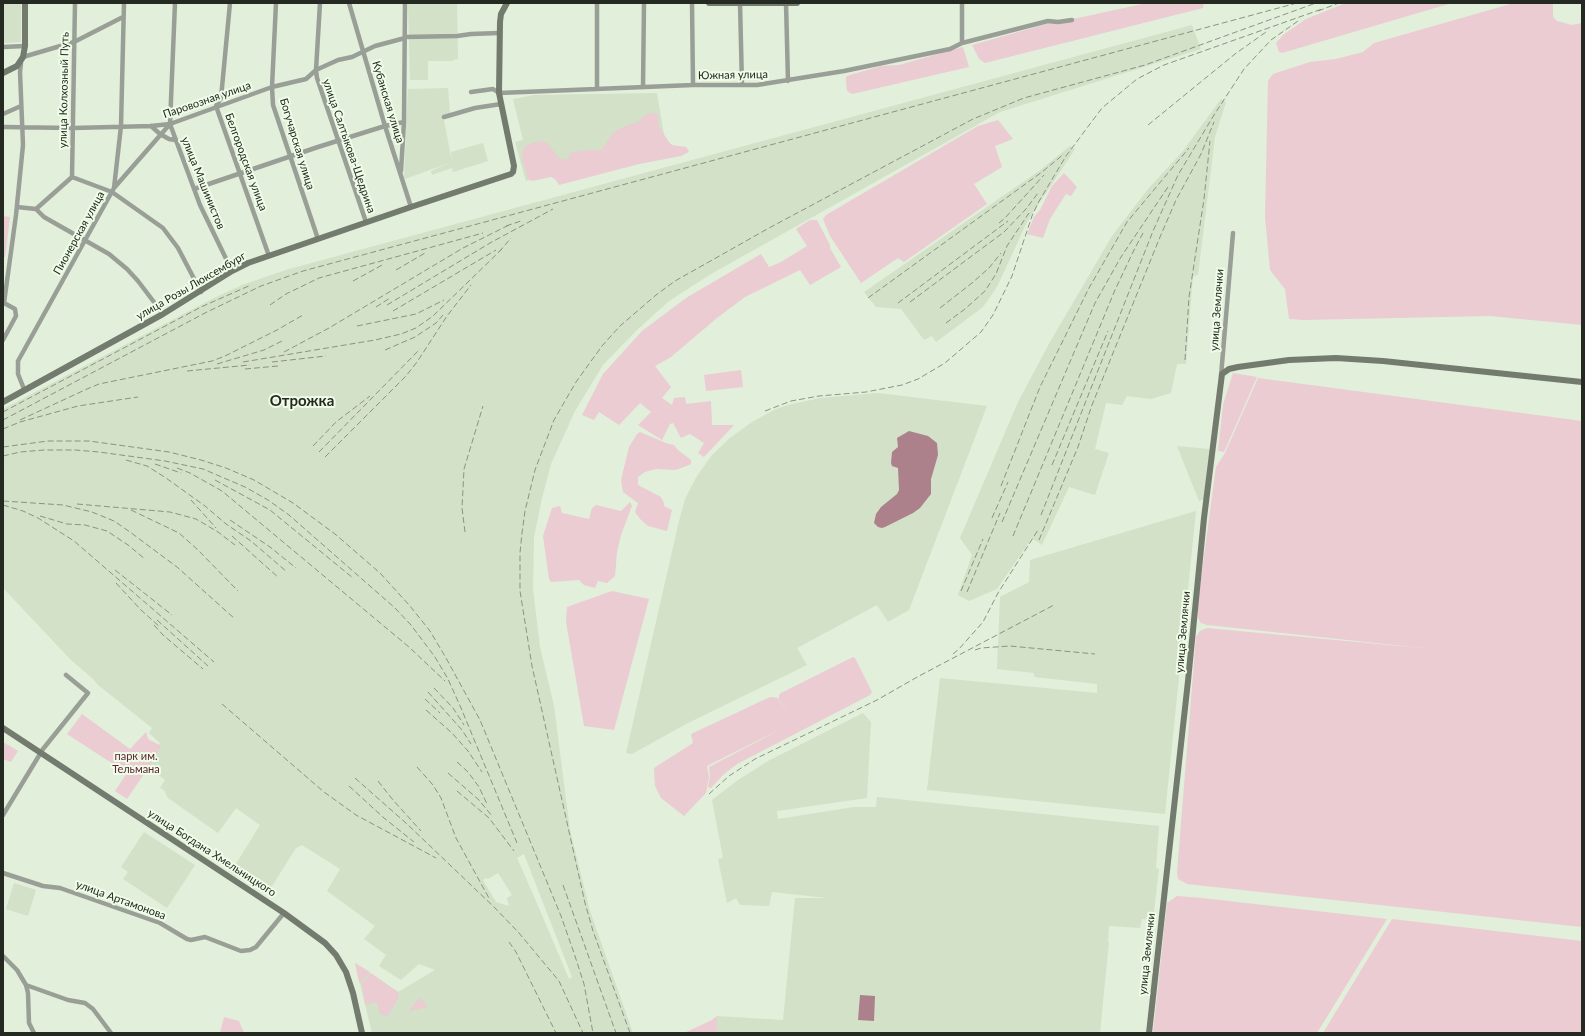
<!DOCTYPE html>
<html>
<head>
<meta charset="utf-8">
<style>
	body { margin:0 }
	#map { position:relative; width:1585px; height:1036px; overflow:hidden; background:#e2efda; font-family:Lato,sans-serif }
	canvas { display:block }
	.frame { position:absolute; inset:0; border:4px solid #242921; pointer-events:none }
</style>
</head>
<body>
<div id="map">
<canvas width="1585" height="1036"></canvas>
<div class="frame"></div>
</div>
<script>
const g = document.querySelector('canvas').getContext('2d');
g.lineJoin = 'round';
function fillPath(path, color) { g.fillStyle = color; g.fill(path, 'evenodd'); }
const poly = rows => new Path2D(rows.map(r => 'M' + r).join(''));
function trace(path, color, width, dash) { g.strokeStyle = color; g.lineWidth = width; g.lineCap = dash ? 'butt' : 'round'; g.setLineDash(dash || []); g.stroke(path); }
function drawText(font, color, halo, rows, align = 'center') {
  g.font = font + ' Lato,sans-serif'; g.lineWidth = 4; g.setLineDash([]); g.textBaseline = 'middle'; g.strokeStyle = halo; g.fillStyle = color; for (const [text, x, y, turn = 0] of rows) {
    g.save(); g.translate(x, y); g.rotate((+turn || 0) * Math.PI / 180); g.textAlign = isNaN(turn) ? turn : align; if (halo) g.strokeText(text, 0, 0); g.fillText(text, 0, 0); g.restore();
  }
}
fillPath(poly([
	[3,3,21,3,21,42,3,43],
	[408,3,457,3,458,59,453,60,453,61,428,61,428,80,410,80],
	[1192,25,1201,49,1000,112,711,274,669,301,638,329,603,365,575,411,551,464,542,498,534,537,533,589,540,647,554,706,570,830,590,911,633,1033,372,1033,355,963,398,992,435,970,419,964,401,980,379,966,386,955,364,939,375,926,327,891,340,869,302,845,296,848,267,894,231,872,260,825,236,808,218,833,168,798,164,790,160,788,165,780,146,765,160,743,149,733,152,728,98,685,93,679,70,659,3,588,3,409,214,298,242,285,289,269],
	[524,854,572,977,569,979,533,894,517,858],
	[498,873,512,895,507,898,509,906,496,902,483,880,486,878,488,879],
	[448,88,450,113,443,115,452,162,405,179,404,177,408,89],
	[657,93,665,141,526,181,515,142,523,140,513,99,534,95],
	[1221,99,1226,102,1215,137,1198,275,1193,276,1186,364,1177,364,1171,393,1151,399,1127,396,1122,405,1106,403,1095,449,1109,453,1095,495,1069,487,1042,545,1032,538,997,589,969,601,958,595,972,555,960,538,1018,402,1050,342,1112,236,1148,189,1183,151],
	[483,143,488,161,453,172,452,168,432,175,431,171,452,162,451,152],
	[1070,146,1075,149,1027,222,997,287,983,307,936,342,932,336,924,340,901,309,876,307,864,292,1039,171],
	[878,393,987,406,909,610,888,622,877,605,797,648,807,665,686,724,632,754,626,753,679,521,685,499,697,476,712,455,730,438,752,422,776,409,788,405,820,398],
	[1177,446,1210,449,1205,499,1199,501],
	[1196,511,1165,814,927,790,940,678,1097,693,1097,684,1034,677,1034,673,997,669,1000,597,1029,582,1030,560],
	[863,713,871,722,867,798,777,811,778,819,854,807,876,807,877,797,1159,826,1156,868,1159,869,1153,920,1142,919,1140,928,1109,926,1108,942,1109,942,1100,1033,717,1033,717,1016,783,1020,795,898,827,898,772,892,769,906,740,905,736,898,727,903,718,859,723,858,712,800,738,780,768,761],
	[144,832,195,865,167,908,123,879,128,872,121,867],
	[14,883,36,890,28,916,6,909]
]), '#d2e1c7');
fillPath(poly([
	[1147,3,1204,3,1203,8,985,63,979,59,972,45,1057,21,1078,18],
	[1346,3,1452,3,1282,53,1279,52,1276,43,1283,35,1306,19],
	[1514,3,1553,3,1553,17,1557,21,1572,25,1582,23,1582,325,1490,316,1304,320,1289,319,1285,289,1270,270,1265,217,1268,81,1273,74,1310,62,1336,59,1363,52,1374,43],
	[963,47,969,67,852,94,847,91,846,82,846,77,850,75,881,66,899,65],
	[653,113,658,115,659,127,669,142,672,145,686,147,689,151,687,153,681,156,639,164,559,185,555,179,551,177,532,181,528,179,522,157,524,148,527,145,540,141,547,143,559,158,565,160,568,159,569,154,573,152,587,150,602,150,612,134,619,129,630,124,635,124,647,114],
	[998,120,1013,139,995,146,1002,167,974,184,987,204,904,262,898,258,861,283,830,236,823,219,826,215,978,126],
	[1064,173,1077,187,1071,196,1066,194,1050,219,1043,238,1027,234,1034,217,1040,210,1052,186],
	[3,216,10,217,5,257,3,257],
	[810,220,817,220,830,245,830,248,841,267,810,285,800,270,745,297,717,318,671,357,655,366,671,387,662,398,672,405,674,398,685,397,686,404,711,401,712,425,734,425,704,457,698,453,704,443,690,434,681,438,673,423,670,424,662,440,638,425,651,412,640,403,619,425,599,412,594,420,582,415,603,374,642,331,686,298,761,254,769,267,781,262,807,246,796,229],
	[741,370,743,387,706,391,704,375],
	[1233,373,1257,377,1224,452,1218,451,1223,405],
	[1258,378,1582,421,1582,927,1187,884,1178,879,1177,873,1196,637,1200,631,1207,628,1432,649,1207,625,1201,623,1198,618,1198,601,1216,467,1225,453],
	[640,432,666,443,674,445,678,450,691,460,691,464,684,467,675,470,656,469,645,472,638,477,638,485,661,497,664,503,664,506,672,510,667,531,648,526,640,519,635,512,638,503,623,492,621,480,629,447,637,434],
	[630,502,632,506,621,535,617,552,615,576,607,583,598,581,595,588,584,585,579,580,551,582,549,579,543,536,552,508,560,506,562,513,589,519,592,508,596,505,621,511],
	[612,591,649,599,614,730,584,726,566,622,567,607],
	[853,657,855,658,872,692,870,695,737,764,723,775,711,788,708,787,710,776,709,767,785,727,707,766,709,777,706,793,684,816,661,798,655,786,654,768,693,743,691,734,770,697,778,698,792,723,779,699,779,695,781,693],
	[82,714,130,749,146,732,148,739,161,746,152,762,127,799,115,791,127,773,67,734],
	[3,742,18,751,11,762,3,759],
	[1177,896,1202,898,1387,919,1317,1033,1153,1033,1167,903],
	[1392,919,1582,941,1582,1033,1323,1033],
	[355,963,370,972,360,983,359,982],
	[371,973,398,992,399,996,388,1016,380,1014,377,1002,365,1005,362,983],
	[420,998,428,1007,409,1011,418,999],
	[717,1016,717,1033,684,1033,712,1020],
	[224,1017,239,1021,244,1033,220,1033]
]), '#eaccd2');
fillPath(poly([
	[909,431,928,436,937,443,938,455,931,479,931,494,920,508,913,513,885,527,882,528,878,527,874,523,876,514,881,507,897,494,899,490,898,468,892,466,891,463,892,452,898,447,897,438],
	[860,995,875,996,874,1021,858,1020]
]), '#ac818b');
trace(poly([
	[175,3,170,124,200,205,232,271],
	[230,3,221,98,216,106,269,256],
	[276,3,272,87,273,105,318,239],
	[320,3,316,70,317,78,366,222],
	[349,3,385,126,411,207],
	[692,3,693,85],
	[740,3,742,85],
	[786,3,788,81],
	[962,3,962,43],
	[405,37,457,36,471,34,499,33],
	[3,47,25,46],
	[23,57,74,42,123,17],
	[643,87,644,3],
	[597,89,597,3],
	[471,92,493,89,499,93,693,85,757,85,844,71,950,49,962,43,1048,21,1058,22,1072,20],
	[3,114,21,106],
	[444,117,475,108,501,104],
	[151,126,160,134,169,139,175,140],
	[3,127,73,128,151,126,170,124,272,87,306,79,316,70,338,60,352,57,375,46,405,38],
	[401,171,404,122,405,3],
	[72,177,75,3],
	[114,188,170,124],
	[194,189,318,147,385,126,404,122],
	[17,207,36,209,72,177,112,192,163,228,178,248,201,292],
	[36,209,44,217,109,254,127,269,138,281,163,314],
	[3,303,4,303,16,215,23,145,20,72,21,63],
	[3,340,16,316,15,309,4,303],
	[1221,376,1233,233],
	[24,389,18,374,18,361,114,188,121,126,124,3],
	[3,815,43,749,88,693,66,675],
	[3,873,43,886,60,888,160,923,187,939,191,940,205,937,241,951,250,950,256,947,284,913],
	[3,956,17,970,26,985,68,1000,85,1003,93,1009,111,1033],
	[26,985,28,993,29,1023,34,1033]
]), '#999f96', 4.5);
trace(poly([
	[709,3,797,3],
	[3,73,17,66,23,57,25,46,25,3],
	[3,402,163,314,232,271,248,263,411,207,511,174,513,172,514,166,499,93,500,22,501,14,507,3],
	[3,728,284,913,325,943,336,955,346,972,353,993,362,1033],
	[1149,1033,1188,681,1204,518,1222,374,1229,369,1238,367,1289,360,1336,358,1383,361,1582,382]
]), '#737a6e', 6);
trace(poly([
	[1318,11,1339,3],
	[1148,125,1235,54,1266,32],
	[999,223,1005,218,1044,175],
	[506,226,521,221],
	[499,252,511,238],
	[396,270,425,253],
	[353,281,384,264],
	[868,298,1042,172,1064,154],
	[910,302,1004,232,1026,209,1038,193],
	[898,303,1008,221],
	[270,305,286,294,319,278,483,233],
	[387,305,490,243,553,209],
	[376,307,390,298],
	[940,308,972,283,989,268,1001,253],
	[393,311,496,250],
	[946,323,965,309,985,291,996,274,1007,246,1029,213],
	[357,326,416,314,444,300],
	[385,350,415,337,436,323,443,315],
	[284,352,329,328,463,248,511,224],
	[1185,360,1189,297,1204,199,1210,141],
	[243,362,375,340,401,334,416,328,433,316,502,249],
	[272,362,326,356],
	[217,364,264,350,282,341],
	[245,369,278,366],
	[187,371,250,365],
	[765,411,791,401,819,396,866,392,902,385,918,379,945,363,981,332,993,315,1012,276,1032,216,1038,203,1066,156,1102,108,1137,79,1164,65,1322,9],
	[3,412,201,307,251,285],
	[3,420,205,313,261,286,303,271,1297,3],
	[20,420,87,389,99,384,212,361,225,356,277,330,303,315],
	[3,429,20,422,78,406,138,397],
	[313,446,336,422,370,396],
	[3,447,48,441,89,441,169,452,201,460,226,468,254,480,293,503,335,534,380,573,410,606,430,631,446,658,480,720,561,916,574,953,584,984,593,1033],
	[319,452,420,349],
	[3,456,20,452,44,450,75,450,99,452,165,461,203,469,245,487,268,500,289,515,395,608,411,625,435,657,448,679,461,708,517,843],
	[325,457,406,376,417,362,447,316,471,285],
	[126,460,147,466,166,478,205,506,226,524,251,541,287,572],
	[155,464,181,473],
	[1052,465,1108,331],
	[177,468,190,473,222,491,409,647,445,681],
	[215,480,270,510,353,578],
	[1001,486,1040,387,1089,288,1127,222,1189,148],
	[191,500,216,528],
	[3,501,63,505,92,512,114,521,130,532,177,567,235,619],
	[77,504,170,512,196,519,218,532,235,545],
	[3,505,23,511,38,518,74,541,214,662],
	[131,510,179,533,198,550,238,591],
	[1041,515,1153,231,1178,175,1214,115,1244,69,1271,40,1298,21],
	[40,516,67,524,85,525,107,531,128,545,145,559],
	[992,518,1008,482],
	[230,520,270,547,296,568],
	[1002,522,1095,303,1121,257,1168,187],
	[465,532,462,508,464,469,483,406],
	[232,536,279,578],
	[1013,536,1115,290,1134,250,1143,233],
	[1039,540,1078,447,1092,405,1160,237,1176,200,1201,154,1214,122],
	[115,570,172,615],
	[116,583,141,610,160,627],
	[961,591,983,539],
	[967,592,1000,513],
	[157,620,208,666],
	[154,625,163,635,203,669],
	[975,650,981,648,1010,646,1095,654],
	[953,654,959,649,983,622,998,593,1038,530],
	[434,688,453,708,464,725],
	[428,692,462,730,471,744],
	[425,699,440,713],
	[222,704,324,792,356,815,436,858],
	[426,710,452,733,468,751,482,772],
	[457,762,468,772,479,787,487,804],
	[417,767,433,785,441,798,456,838,490,900],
	[448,773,479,800,492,816],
	[355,778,407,824,494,907,519,933,559,981,583,1033],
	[378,781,393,800,421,831],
	[349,786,384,818,414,842],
	[457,791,489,818,514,851],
	[709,794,729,776,755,759,877,700,919,676,1054,605],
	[563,885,616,1033],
	[509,942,516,952,556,1033],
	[630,1033,593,931,585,903,532,666,520,591,520,553,522,533,525,511,535,470,554,420,576,382,602,346,620,326,656,295,675,281,769,228,973,119,1024,98,1145,65,1316,3]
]), '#8a9384', 1, [6, 3]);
drawText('11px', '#242921', '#effce8', [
	["Южная улица",733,75,-1],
	["улица Колхозный Путь",64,90,-89],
	["Паровозная улица",207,100,-19],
	["Кубанская улица",388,102,73],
	["Богучарская улица",297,144,73],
	["улица Салтыкова-Щедрина",349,146,71],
	["Белгородская улица",246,162,70],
	["улица Машинистов",203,183,68],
	["Пионерская улица",79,233,-61],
	["улица Розы Люксембург",191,286,-30],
	["улица Землячки",1217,310,-86],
	["улица Землячки",1183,632,-85],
	["улица Богдана Хмельницкого",212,853,33],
	["улица Артамонова",121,900,20],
	["улица Землячки",1147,954,-84]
]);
drawText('11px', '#5c2435', '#effce8', [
	["парк им.",136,756],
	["Тельмана",136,769]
]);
drawText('bold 15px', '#242921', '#effce8', [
	["Отрожка",302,401]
]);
</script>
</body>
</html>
